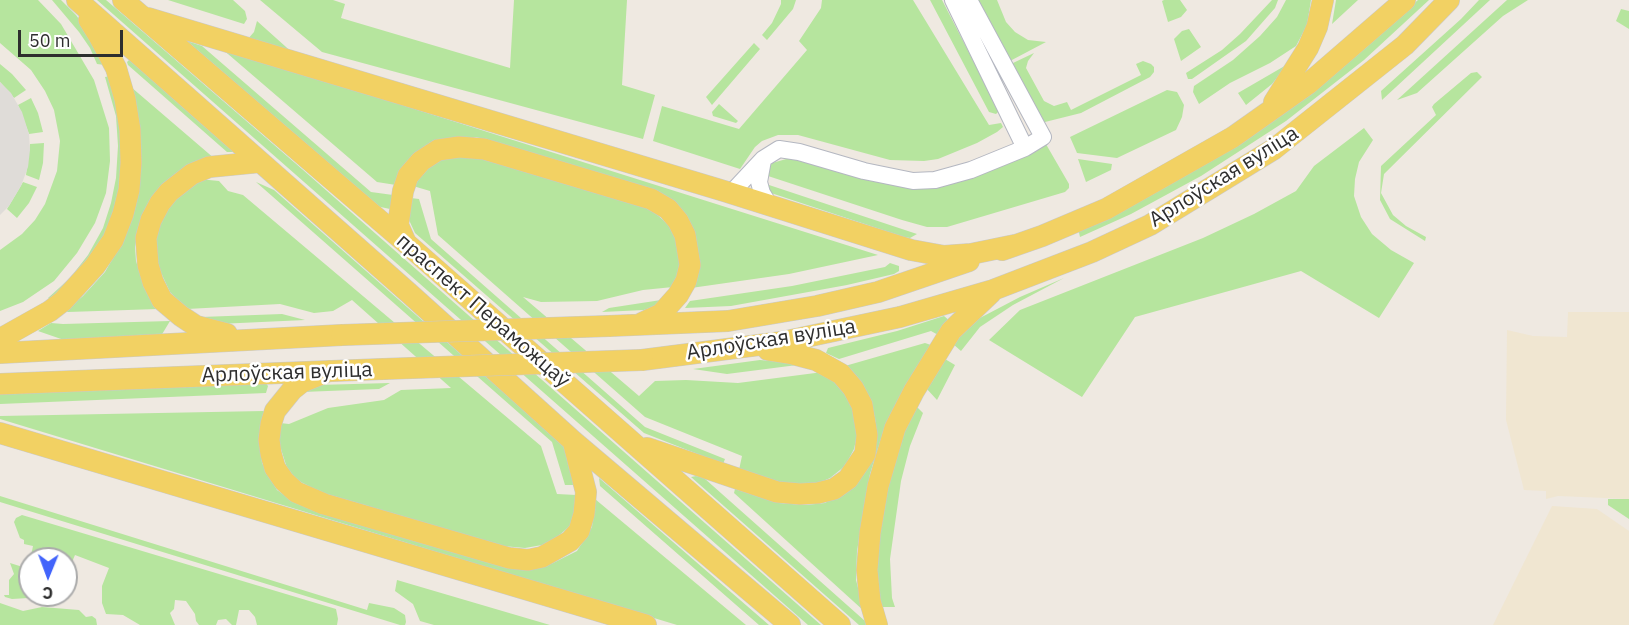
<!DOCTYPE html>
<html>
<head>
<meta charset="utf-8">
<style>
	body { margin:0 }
	#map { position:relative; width:1629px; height:625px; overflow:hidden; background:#efe9e1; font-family:"IBM Plex Sans",sans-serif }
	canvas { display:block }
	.north { position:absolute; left:18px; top:547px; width:60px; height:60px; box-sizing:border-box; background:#fff; border:2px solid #ababab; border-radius:50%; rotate:181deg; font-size:16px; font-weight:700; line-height:24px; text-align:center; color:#2e2e2e }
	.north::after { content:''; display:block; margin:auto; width:21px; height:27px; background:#4264fb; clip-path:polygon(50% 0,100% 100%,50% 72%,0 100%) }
	.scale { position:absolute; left:18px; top:30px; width:105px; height:27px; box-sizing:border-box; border:3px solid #2e2e2e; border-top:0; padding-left:8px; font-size:18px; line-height:21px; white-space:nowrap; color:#2e2e2e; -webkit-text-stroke:4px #fff; paint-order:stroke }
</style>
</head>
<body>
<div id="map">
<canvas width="1629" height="625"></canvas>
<div class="north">С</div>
<div class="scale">50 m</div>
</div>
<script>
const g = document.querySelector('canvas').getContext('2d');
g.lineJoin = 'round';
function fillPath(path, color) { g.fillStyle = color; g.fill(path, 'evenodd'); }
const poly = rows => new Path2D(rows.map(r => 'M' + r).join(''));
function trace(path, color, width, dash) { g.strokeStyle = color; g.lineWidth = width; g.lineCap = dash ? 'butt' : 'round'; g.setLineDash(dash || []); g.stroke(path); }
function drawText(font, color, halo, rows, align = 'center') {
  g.font = font + ' "IBM Plex Sans",sans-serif'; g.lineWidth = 5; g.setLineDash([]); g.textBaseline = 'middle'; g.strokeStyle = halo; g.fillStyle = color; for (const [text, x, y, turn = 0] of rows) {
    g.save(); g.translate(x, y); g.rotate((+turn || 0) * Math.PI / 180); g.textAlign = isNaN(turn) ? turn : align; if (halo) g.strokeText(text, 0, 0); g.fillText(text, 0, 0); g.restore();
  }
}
fillPath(poly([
	[1568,312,1629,312,1629,499,1558,496,1546,499,1546,491,1524,490,1506,420,1507,330,1533,336,1567,337],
	[1552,506,1597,509,1629,531,1629,625,1493,625]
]), '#f0e6d1');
fillPath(poly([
	[0,0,38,0,61,24,94,80,109,128,110,161,106,193,95,223,77,253,54,281,23,302,0,311,0,250,22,234,35,220,45,204,57,171,60,141,54,110,45,91,31,70,0,43],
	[52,0,61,0,76,15,87,30,105,65,97,64,90,48,79,32],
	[97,0,106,0,302,169,821,625,808,625],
	[168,0,233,0,245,11,247,19,244,24],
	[260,0,333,0,345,4,341,18,510,68,514,0,627,0,622,85,655,95,643,139,322,52],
	[781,0,796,0,793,9,767,40,762,35,772,23,781,4],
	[822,0,913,0,989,125,1001,123,1003,127,997,132,977,143,938,159,924,161,890,160,798,135,778,135,762,141,755,147,740,169,653,141,662,106,739,129,807,50,799,41,821,8],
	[930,0,942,0,999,111,996,114,989,112],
	[976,0,997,0,1006,22,1015,32,1028,40,1046,42,1010,61],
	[1164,0,1180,0,1187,10,1181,17,1168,22,1162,1],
	[1272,0,1278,0,1275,8,1246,41,1192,79,1188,79,1186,73,1222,50,1240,34],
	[1286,0,1311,0,1307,25,1296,46,1270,63,1230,83,1199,104,1193,92,1194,86,1233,60,1260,36,1277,17],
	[1336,0,1358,0,1332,24],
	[1418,0,1429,0,1364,60,1286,121,1201,176,1131,214,1080,237,1078,228,1359,52],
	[1479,0,1490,0,1382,100,1381,91,1461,19],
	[1507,0,1528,0,1503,16,1417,93,1397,100],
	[1621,9,1629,11,1629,29,1616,21],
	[257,21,295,55,247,40,254,32],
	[1189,29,1201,47,1181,61,1174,39,1182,31],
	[187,41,202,46,371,192,393,195,390,209,376,206],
	[754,43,760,49,712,105,706,97],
	[221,48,878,255,789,274,691,288,663,196,476,137,440,140,396,185,377,182],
	[1034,53,1028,61,1026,68,1044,101,1054,106,1067,102,1071,110,1141,75,1136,64,1143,61,1151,64,1154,67,1154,72,1150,77,1081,113,1041,123,1010,68,1013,63],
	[130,59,237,152,227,152,128,65,127,62],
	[0,64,12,74,26,90,14,98,0,82],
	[1288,64,1272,84,1246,105,1238,93],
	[1477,72,1482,77,1384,174,1381,193,1393,215,1406,226,1426,237,1425,241,1390,219,1380,200,1381,166,1436,115,1432,107,1434,104,1471,73],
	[110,76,124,143,119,205,94,258,52,301,48,298,70,278,88,255,103,228,111,203,116,178,118,146,116,116,105,77],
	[131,87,215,159,139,227,135,247,136,261,142,280,158,309,68,312,65,311,83,296,105,272,121,244],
	[1167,90,1177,92,1184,105,1182,117,1176,130,1117,158,1077,153,1070,137],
	[31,98,38,113,43,132,29,134,18,105],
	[719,104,738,121,736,123,713,116,712,112],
	[1364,128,1373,140,1359,162,1355,179,1354,196,1361,217,1372,234,1391,250,1414,263,1379,318,1301,271,1135,317,1082,397,989,340,1020,310,1203,238,1254,214,1296,191,1314,166],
	[1043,139,1069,184,1069,188,1065,192,947,227,927,227,902,220,765,175,772,163,790,158,916,180],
	[44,143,43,163,39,180,26,175,30,144],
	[466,153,645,204,671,227,678,244,681,263,679,275,673,287,643,290,597,301,541,302,523,297,639,396,655,381,686,380,738,383,823,372,839,384,853,404,859,427,854,449,845,466,830,478,810,487,794,488,739,470,742,456,645,417,438,235,430,191,413,186,426,169,439,157],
	[1078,159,1112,164,1111,170,1086,182],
	[199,179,219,181,228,191,243,195,541,446,557,494,576,495,576,508,571,525,556,538,542,545,525,548,503,546,320,492,297,480,287,468,280,446,278,438,280,423,289,424,328,408,384,400,401,390,451,388,352,300,333,311,314,313,280,304,187,309,180,303,170,292,155,260,158,221,169,206],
	[23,182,37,187,29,203,17,218,7,209],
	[256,182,274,190,565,446,576,485,565,485,552,442],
	[763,183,917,234,910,238,904,237,771,193],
	[411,198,419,199,431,239,645,427,725,459,723,464,644,433,415,233,409,220],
	[890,263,899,266,899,271,894,274,847,285,731,306,685,308,690,301,792,286,885,267],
	[1064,278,1013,305,980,327,961,351,953,344,978,319,1020,297],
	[661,300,653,307,644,310,602,312,609,308],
	[282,314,305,320,218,324,201,317],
	[944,316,951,322,940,336,931,331,839,359,826,353,828,348,897,331],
	[170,321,161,336,64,340,38,331,51,323,63,324],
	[925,343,931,345,902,393,884,429,870,474,857,551,856,580,864,611,734,493,735,489,780,503,805,505,825,503,849,487,874,445,876,424,871,401,845,366],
	[945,359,955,365,937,400,926,388],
	[760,360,805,364,727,374,693,369],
	[265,382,268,386,266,393,0,404,0,393],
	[390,383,379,389,302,392,317,385],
	[915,405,923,413,910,446,901,481,890,559,892,598,895,607,880,607,875,558,893,455],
	[264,411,260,434,262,463,277,490,298,504,527,570,553,563,577,551,592,527,595,499,746,625,677,625,0,419,0,416],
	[696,476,704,478,865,621,866,625,859,625,691,477],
	[599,478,769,625,759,625,600,486],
	[0,496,367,610,369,603,394,608,405,615,406,622,405,625,400,625,0,502],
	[1608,499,1629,499,1629,519,1608,505],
	[22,515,336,609,338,619,337,625,257,625,255,617,249,610,239,610,236,625,232,625,226,619,218,620,216,625,199,625,196,621,195,614,186,601,175,600,174,609,170,613,175,625,140,625,123,615,106,614,102,603,102,586,109,568,75,555,66,576,66,559,30,559,30,595,47,595,45,597,12,599,5,597,4,595,9,595,9,580,14,574,10,563,26,568,31,556,33,546,24,544,24,540,20,538,14,522,16,518],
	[397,580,550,625,434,625,420,621,413,604,395,591],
	[0,603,23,611,42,607,79,610,86,617,92,616,96,619,97,625,0,625]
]), '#b6e59e');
fillPath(poly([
	[0,82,11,93,22,112,29,134,30,150,28,167,21,186,9,206,0,215]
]), '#dfdcd8');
const minor = poly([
	[953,0,1025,148],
	[763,160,759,182,762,193,770,206],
	[724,191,735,189,763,159,779,149,799,152,864,171,913,181,935,180,971,170,1025,148,1043,137,969,0]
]);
const major = poly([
	[77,0,410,294,573,441,790,625],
	[123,0,406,243,840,625],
	[148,18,724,191,911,250,944,256,971,254,1015,245],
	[1274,102,1308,48,1317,27,1323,0],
	[406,243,398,225,403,191,408,176,421,161,438,150,459,147,484,149,651,199,668,209,678,221,685,235,690,265,686,281,678,295,661,314,642,323],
	[1002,250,1042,236,1106,209,1233,137,1308,84,1405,0],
	[609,326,728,321,817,306,878,292,969,261],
	[227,334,196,326,181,316,162,300,153,282,148,265,146,238,151,220,160,203,169,192,192,174,209,167,260,162],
	[0,339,50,311,63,301,95,266,113,240,123,214,129,190,131,163,130,130,125,99,116,68,99,36,89,20],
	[0,353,342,335],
	[642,360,782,342,900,317,993,290,1092,252,1150,225,1274,149,1405,45,1449,0],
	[329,371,302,382,292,390,275,411,271,424,269,440,271,454,275,468,284,481,296,492,324,504,509,558,528,560,542,557,570,541,579,531,584,514,586,492,573,441],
	[0,384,383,369],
	[0,433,646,625],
	[647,448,777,492,800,494,818,493,834,489,848,479,865,454,867,435,862,405,853,388,841,374,816,360,793,354,768,350],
	[877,625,870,601,867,570,870,533,878,486,895,428,914,391,951,331,991,293]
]);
trace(minor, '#b4b7c1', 18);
trace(major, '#c9c9c9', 22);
trace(minor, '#fff', 16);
trace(major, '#f2d163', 21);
const majorBridge = poly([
	[342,335,609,326],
	[383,369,642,360]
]);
trace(majorBridge, '#c9c9c9', 22, []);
trace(majorBridge, '#f2d163', 21);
drawText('21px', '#2e2e2e', '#fff', [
	["Арлоўская вуліца",1224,177,-32],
	["праспект Пераможцаў",483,311,41],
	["Арлоўская вуліца",771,340,-9],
	["Арлоўская вуліца",287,373,-2]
]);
</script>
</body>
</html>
